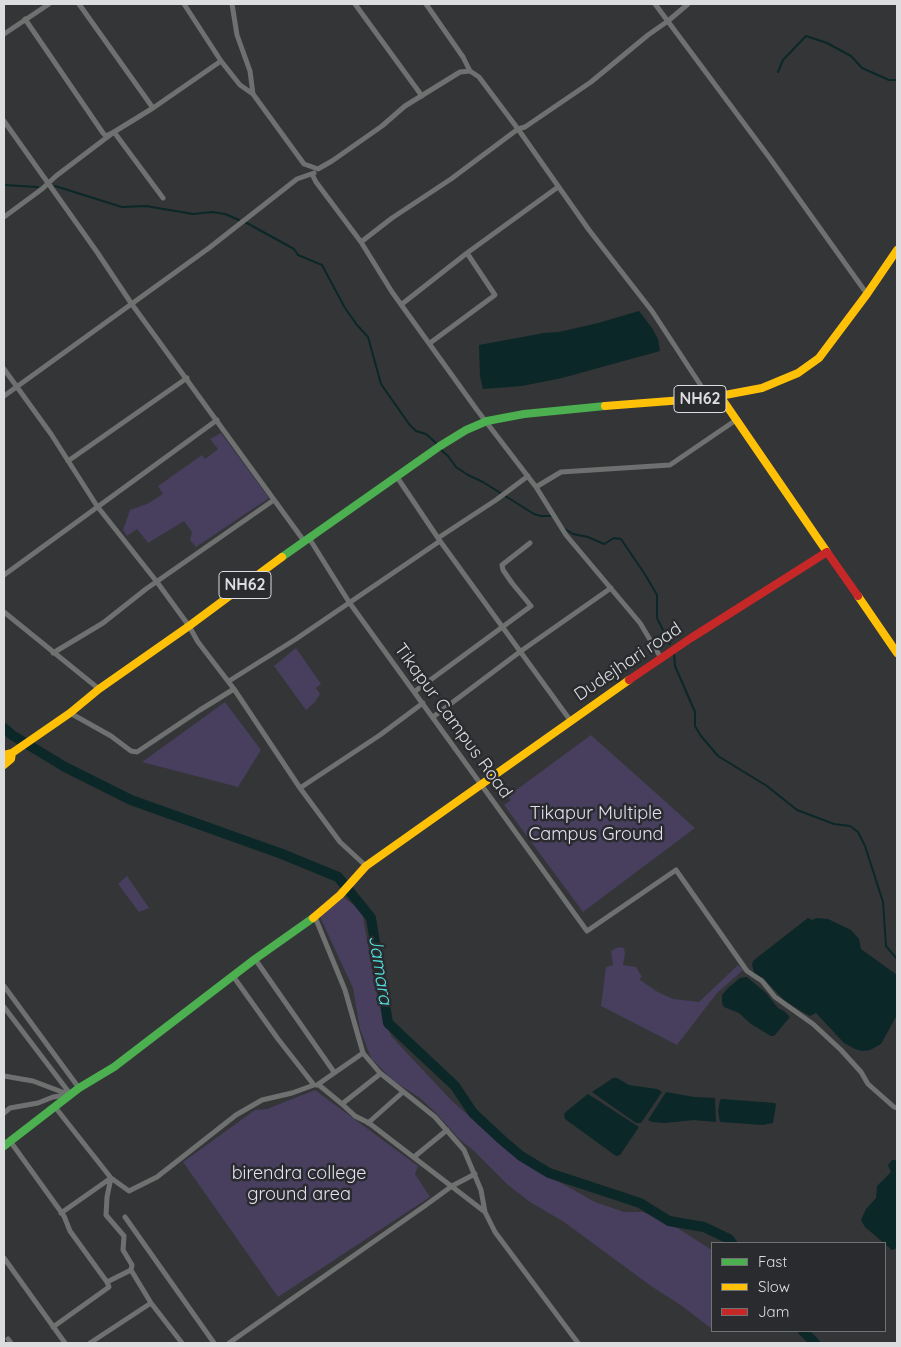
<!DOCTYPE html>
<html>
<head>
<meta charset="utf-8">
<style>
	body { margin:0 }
	#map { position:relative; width:901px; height:1347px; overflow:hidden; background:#343537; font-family:Quicksand,sans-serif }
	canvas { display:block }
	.frame { position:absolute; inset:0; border:5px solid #dbddde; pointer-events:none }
	.legend { position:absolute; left:711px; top:1242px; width:175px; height:90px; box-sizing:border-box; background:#292b2e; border:1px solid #707274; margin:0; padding:6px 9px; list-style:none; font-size:15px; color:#dbddde }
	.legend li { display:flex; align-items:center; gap:10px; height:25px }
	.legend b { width:25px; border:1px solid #707274 }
</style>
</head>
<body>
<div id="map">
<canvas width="901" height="1347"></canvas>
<div class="frame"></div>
<ul class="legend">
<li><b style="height:6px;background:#4caf50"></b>Fast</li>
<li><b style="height:6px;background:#ffc107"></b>Slow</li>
<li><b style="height:6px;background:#c62828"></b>Jam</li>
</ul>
</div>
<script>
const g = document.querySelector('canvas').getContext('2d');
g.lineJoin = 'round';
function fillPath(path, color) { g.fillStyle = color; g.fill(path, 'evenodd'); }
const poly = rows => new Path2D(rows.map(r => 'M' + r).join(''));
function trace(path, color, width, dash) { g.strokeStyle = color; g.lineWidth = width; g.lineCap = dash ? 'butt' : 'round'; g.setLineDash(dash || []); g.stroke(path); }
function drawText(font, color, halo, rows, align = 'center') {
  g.font = font + ' Quicksand,sans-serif'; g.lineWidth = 5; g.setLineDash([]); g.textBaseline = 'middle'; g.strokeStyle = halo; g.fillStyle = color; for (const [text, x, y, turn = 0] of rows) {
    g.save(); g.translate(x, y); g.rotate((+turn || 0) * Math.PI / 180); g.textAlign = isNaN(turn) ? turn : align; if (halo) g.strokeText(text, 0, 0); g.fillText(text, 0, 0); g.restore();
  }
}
fillPath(poly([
	[221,433,269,498,196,547,190,540,192,532,184,521,148,543,137,529,127,536,123,530,130,510,147,504,163,494,158,486,202,455,205,459,218,449,210,439],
	[296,648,321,684,316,688,320,694,315,702,306,710,274,666],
	[225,702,261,750,238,787,142,762],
	[591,735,695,828,583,912,504,805,511,800,508,796],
	[127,876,149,908,139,912,118,884],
	[342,896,362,911,376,992,391,1036,452,1101,502,1145,527,1164,595,1202,624,1212,643,1212,679,1229,712,1250,712,1329,682,1306,651,1286,564,1222,530,1202,508,1185,474,1151,459,1139,437,1114,420,1098,392,1080,371,1058,360,1029,353,988,320,917],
	[618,947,624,948,625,954,623,965,636,967,642,977,639,979,656,991,673,999,699,1002,738,965,743,970,717,993,677,1045,601,1006,606,967,613,965,611,951],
	[315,1090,418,1166,415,1174,430,1197,278,1297,183,1162,255,1110,267,1109]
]), '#483e5e');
fillPath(poly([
	[639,311,652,328,658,339,660,351,562,378,522,386,483,389,480,376,479,345,544,333,559,332,598,323],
	[808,918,812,920,817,918,828,919,851,930,859,939,861,949,897,975,897,1015,881,1044,870,1050,862,1051,855,1049,844,1043,816,1013,810,1016,801,1011,784,1000,763,978,754,973,752,964,754,960],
	[747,977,766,993,778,1008,784,1011,790,1017,774,1036,771,1036,751,1024,739,1013,724,1007,722,1003,722,995,728,988,740,978],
	[613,1078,617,1078,629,1085,657,1089,662,1092,641,1123,636,1123,592,1092],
	[666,1092,694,1097,715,1098,716,1122,694,1120,665,1123,652,1122,648,1120],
	[588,1094,639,1127,620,1155,616,1156,565,1119,564,1114,568,1110],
	[722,1099,775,1103,776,1105,773,1123,763,1125,720,1122,718,1111,720,1100],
	[892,1160,897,1160,897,1248,892,1250,865,1227,861,1220,866,1209,876,1198,877,1186,891,1172,888,1165]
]), '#0b2728');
trace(poly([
	[778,72,783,60,806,36,827,43,851,56,862,68,889,80,897,80],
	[4,185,38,187],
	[55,186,122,207,146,206,193,214,212,212,225,214,239,220],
	[245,222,294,249,298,255,322,265,345,308,357,325,368,337,381,384,409,424,416,431,426,434,436,443],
	[441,450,448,456,456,467,468,475,483,482,534,514,541,516,551,516],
	[565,529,573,534,588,537,604,544,614,538,621,539,646,576,657,595,657,618,670,644],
	[674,653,675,666,695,712,695,726,701,736,718,756,767,786,797,810,834,824,850,826,858,832,865,846,883,902,886,946,897,959]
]), '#0b2728', 2);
trace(poly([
	[4,728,12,735,65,767,131,800,282,854,338,877,371,918,388,1023,455,1086,473,1113,502,1140,521,1156,549,1173,640,1203,669,1221,704,1227,729,1239,732,1243],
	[803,1331,815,1343]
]), '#0b2728', 10);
trace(poly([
	[79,4,153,108],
	[184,4,221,61],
	[232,4,237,35,250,71,253,94],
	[355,4,422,96],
	[426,4,463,57,470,71],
	[655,4,769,157,867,294],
	[25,19,103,133,106,136,114,132,163,198],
	[4,34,49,4],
	[4,121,97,252,131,303,304,541],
	[312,174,316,182,361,242,392,292,477,410,536,487,566,535,640,623,661,658],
	[4,217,42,189,56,176,114,132,153,108,221,61,240,85,253,94,304,164,318,169,332,161,382,126,405,106,460,72,470,71,479,77,518,129,525,127,591,82,648,35,668,21,688,4],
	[361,242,392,218,451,179,518,129,589,230,652,311,709,398],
	[402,304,467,253],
	[430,343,495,295,467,253,558,187],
	[4,369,51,434,97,506,157,582,189,626,198,642,234,689,200,710,137,752,131,751,111,736,70,713],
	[4,396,209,248,288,186,297,179,314,173],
	[68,461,187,378],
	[397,477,440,541,570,720],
	[536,487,561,472,670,465,736,420],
	[309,538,349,602,587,931,676,870,747,971,762,981,775,997,813,1024,841,1050,861,1072,868,1084,894,1107,897,1108],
	[438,538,496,500,528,476],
	[4,575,217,420],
	[4,612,99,689],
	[53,653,103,623,146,589,271,502],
	[229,681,296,639,440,541],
	[234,689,300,788,340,842,366,866],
	[414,692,531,606,512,583,503,570,502,565,530,543],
	[433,717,521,651,611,588],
	[300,788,380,735,423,703],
	[315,917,345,990,363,1053,380,1073,435,1117,464,1150,481,1190,485,1212,495,1232,578,1343],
	[255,959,334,1072],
	[4,986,79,1088],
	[4,1007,71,1095],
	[4,1076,33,1081,70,1095],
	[317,1085,363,1053],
	[319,1085,342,1104,380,1074],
	[342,1104,355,1116,369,1123,485,1212],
	[55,1107,111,1178,61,1213],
	[4,1113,10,1108,38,1103,53,1097,68,1095],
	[368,1123,403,1092],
	[10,1141,64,1216,70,1231,107,1282,109,1287,53,1327],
	[414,1157,447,1130],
	[125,1217,214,1343],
	[4,1258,65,1343],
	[131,1270,151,1303,182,1343],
	[107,1282,131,1270,132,1265,123,1250,124,1236,106,1215,107,1197,111,1178,129,1191,157,1177,236,1115,262,1100,292,1093,314,1085,278,1039,233,976],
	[8,1339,11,1343],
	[90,1343,151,1303],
	[229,1343,426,1205,452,1186,475,1174]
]), '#6f7070', 5);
trace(poly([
	[282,557,440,446,466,430,487,421,524,414,605,406],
	[4,1146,79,1088,114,1067,255,959,313,918]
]), '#4caf50', 8);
trace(poly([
	[720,396,827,552],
	[605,406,709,398,762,388,798,373,819,358,867,294,897,250],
	[858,596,897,653],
	[4,755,12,753,70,713,99,689,189,626,282,557],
	[4,765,11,759,12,753],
	[313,918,340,895,366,866,629,680]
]), '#ffc107', 8);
trace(poly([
	[629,680,691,638,827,552,858,596]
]), '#c62828', 8);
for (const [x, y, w] of [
	[700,399,52],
	[245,585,52]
]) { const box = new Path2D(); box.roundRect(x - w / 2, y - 13.5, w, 27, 4); g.fillStyle = '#292b2e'; g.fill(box); trace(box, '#dbddde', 1); }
drawText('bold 16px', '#dbddde', null, [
	["NH62",700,399],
	["NH62",245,585]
]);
drawText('18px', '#dbddde', '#292b2e', [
	["Dudejhari road",628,662,-34],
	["Tikapur Campus Road",453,721,54]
]);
drawText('18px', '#e5e0f2', '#292b2e', [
	["Tikapur Multiple",596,814],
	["Campus Ground",596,835],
	["birendra college",299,1174],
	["ground area",299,1195]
]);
drawText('italic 19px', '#52e0df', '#292b2e', [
	["Jamara",380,970,81]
]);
</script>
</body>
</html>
